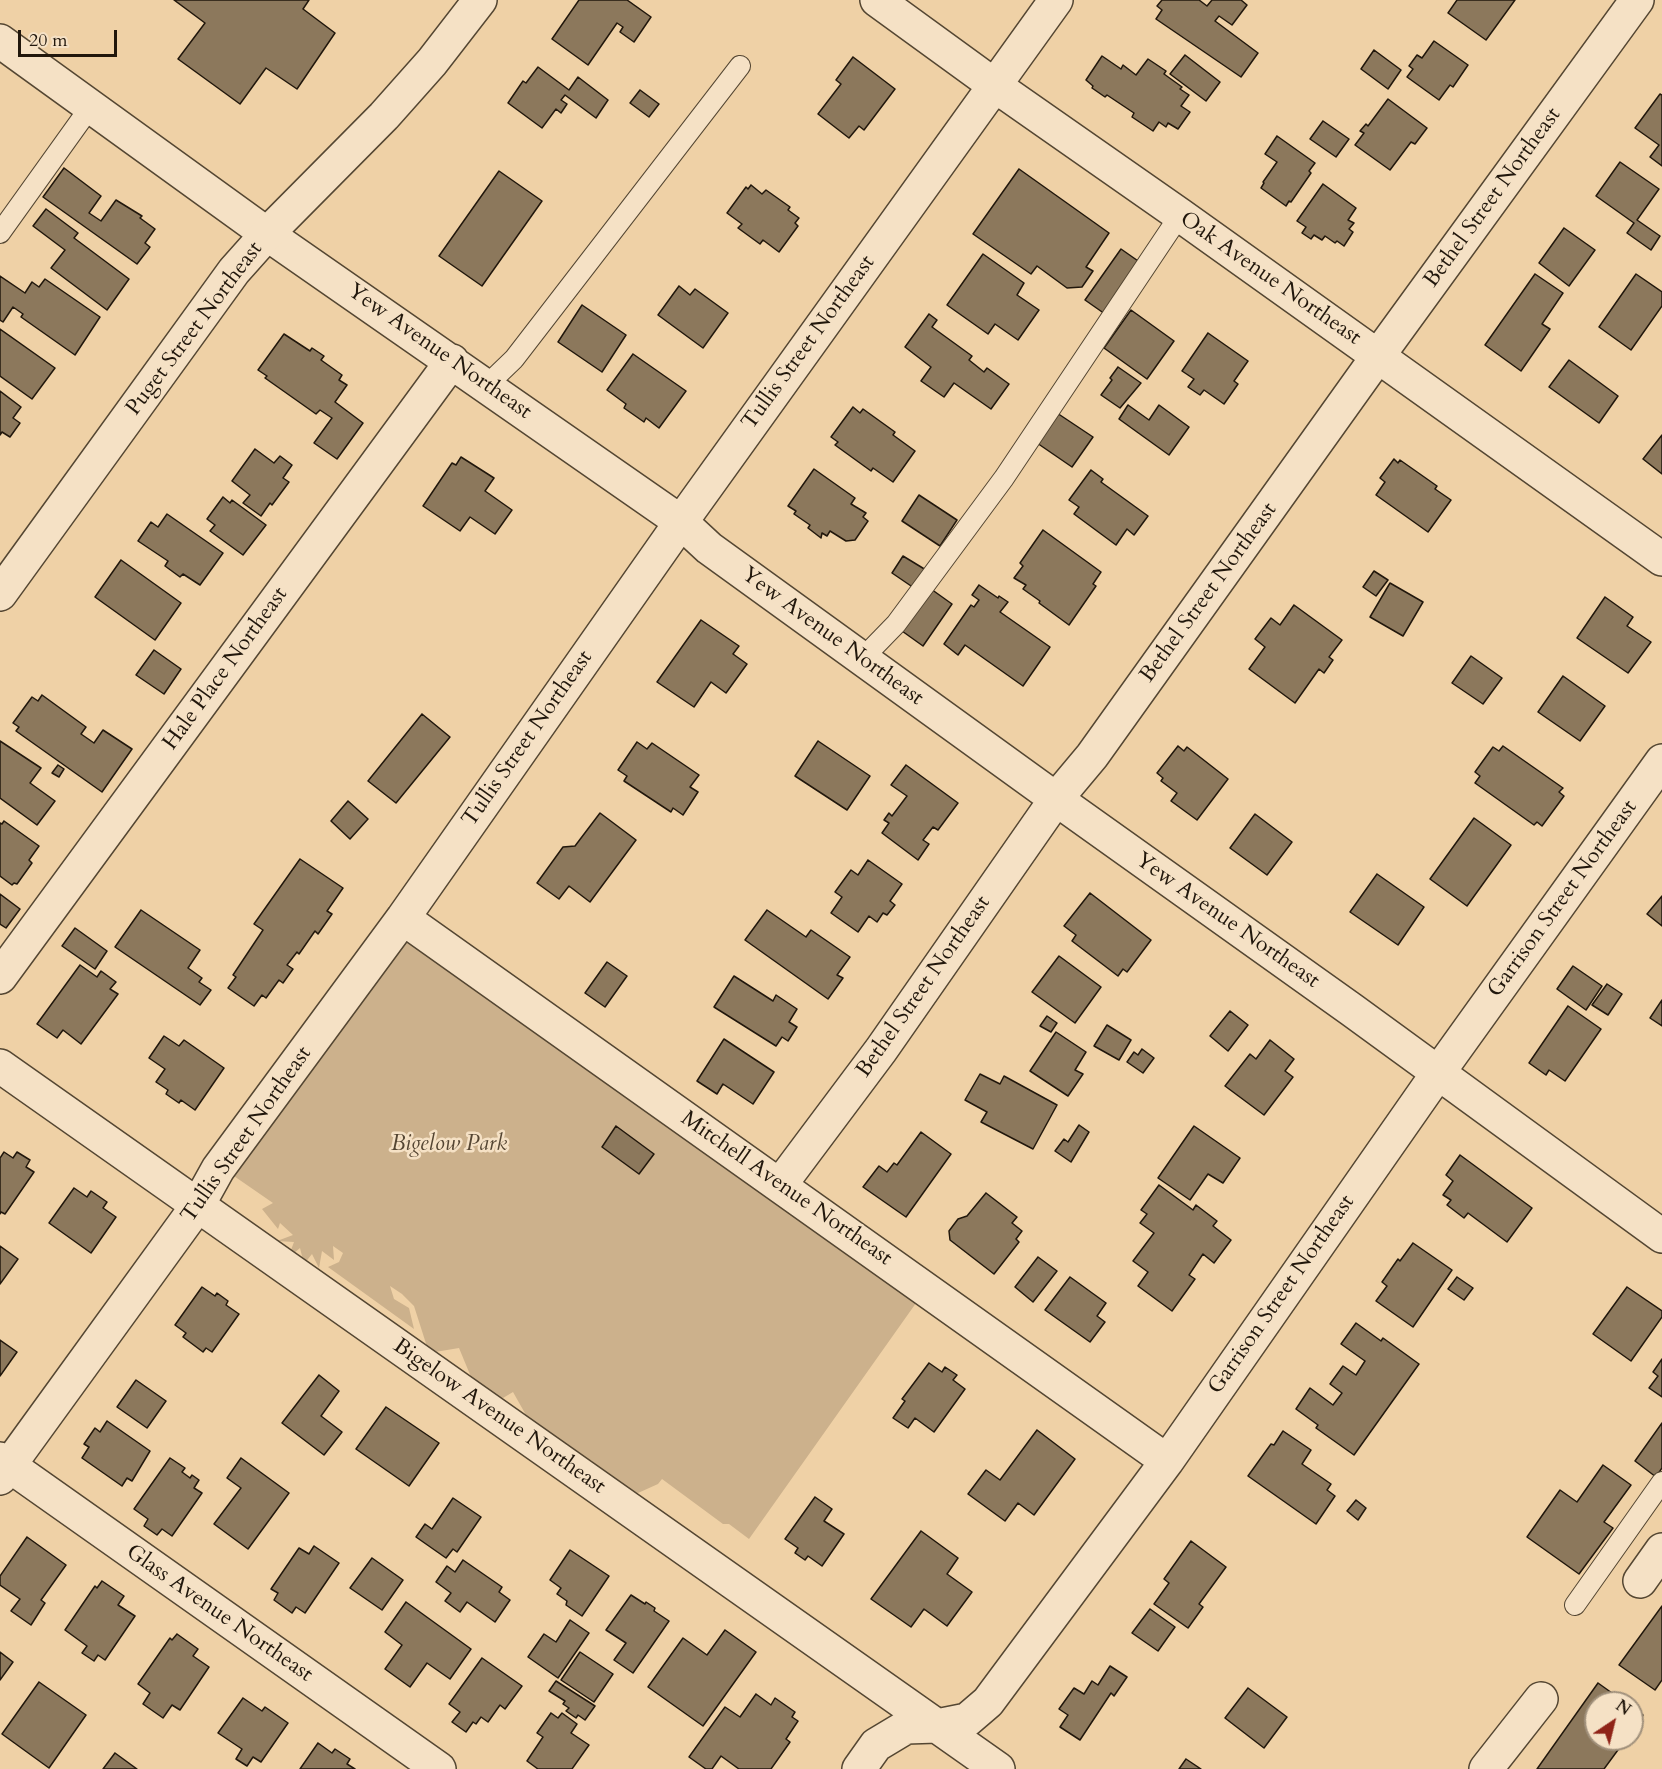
<!DOCTYPE html>
<html>
<head>
<meta charset="utf-8">
<style>
	body { margin:0 }
	#map { position:relative; width:1662px; height:1769px; overflow:hidden; background:#efd1a6; font-family:Cardo,serif }
	canvas { display:block }
	.north { position:absolute; left:1584px; top:1691px; width:60px; height:60px; box-sizing:border-box; background:#f5e1c5; border:2px solid #a0907b; border-radius:50%; rotate:35deg; font-size:16px; font-weight:700; line-height:24px; text-align:center; color:#21170c }
	.north::after { content:''; display:block; margin:auto; width:21px; height:27px; background:#8f2418; clip-path:polygon(50% 0,100% 100%,50% 72%,0 100%) }
	.scale { position:absolute; left:18px; top:30px; width:99px; height:27px; box-sizing:border-box; border:3px solid #21170c; border-top:0; padding-left:8px; font-size:18px; line-height:21px; white-space:nowrap; color:#21170c; -webkit-text-stroke:4px #f5e1c5; paint-order:stroke }
</style>
</head>
<body>
<div id="map">
<canvas width="1662" height="1769"></canvas>
<div class="north">N</div>
<div class="scale">20 m</div>
</div>
<script>
const g = document.querySelector('canvas').getContext('2d');
g.lineJoin = 'round';
function fillPath(path, color) { g.fillStyle = color; g.fill(path, 'evenodd'); }
const poly = rows => new Path2D(rows.map(r => 'M' + r).join(''));
function trace(path, color, width, dash) { g.strokeStyle = color; g.lineWidth = width; g.lineCap = dash ? 'butt' : 'round'; g.setLineDash(dash || []); g.stroke(path); }
function drawText(font, color, halo, rows, align = 'center') {
  g.font = font + ' Cardo,serif'; g.lineWidth = 5; g.setLineDash([]); g.textBaseline = 'middle'; g.strokeStyle = halo; g.fillStyle = color; for (const [text, x, y, turn = 0] of rows) {
    g.save(); g.translate(x, y); g.rotate((+turn || 0) * Math.PI / 180); g.textAlign = isNaN(turn) ? turn : align; if (halo) g.strokeText(text, 0, 0); g.fillText(text, 0, 0); g.restore();
  }
}
fillPath(poly([
	[403,930,921,1296,749,1539,729,1524,723,1524,662,1479,658,1484,638,1493,616,1486,591,1460,576,1464,535,1431,513,1392,503,1398,476,1389,459,1348,429,1353,414,1306,402,1294,390,1286,394,1299,409,1308,414,1329,328,1267,339,1262,343,1253,333,1246,334,1260,322,1251,319,1268,312,1254,304,1264,300,1248,288,1258,294,1242,277,1241,293,1235,280,1223,278,1229,262,1209,273,1203,231,1174]
]), '#ccb18c');
const building = poly([
	[174,0,309,0,303,9,335,33,297,89,266,68,240,104,178,59,205,23,174,0],
	[579,0,627,0,651,17,634,42,620,32,623,27,617,23,588,65,552,39,579,0],
	[1162,0,1199,0,1207,6,1212,0,1241,0,1247,5,1232,25,1219,16,1215,21,1258,53,1241,77,1156,19,1162,10,1157,6,1162,0],
	[1457,0,1515,0,1486,40,1448,13,1457,0],
	[1434,41,1468,65,1453,87,1450,85,1439,100,1407,77,1413,69,1409,66,1417,55,1422,58,1434,41],
	[1374,50,1401,70,1388,89,1361,69,1374,50],
	[1185,55,1220,82,1206,101,1170,74,1185,55],
	[1102,56,1121,69,1123,65,1136,75,1148,59,1166,71,1164,74,1182,87,1180,89,1189,95,1181,106,1190,112,1178,129,1168,123,1166,127,1159,122,1153,131,1132,117,1134,113,1107,95,1105,97,1092,88,1093,86,1086,80,1102,56],
	[853,57,895,89,864,130,859,126,849,138,818,114,841,84,836,80,853,57],
	[538,67,569,90,578,77,608,100,596,118,565,95,561,100,567,104,561,113,556,109,542,128,508,103,523,81,526,83,538,67],
	[640,90,659,104,649,117,630,103,640,90],
	[1660,94,1662,95,1662,166,1650,157,1659,145,1635,128,1660,94],
	[1388,99,1427,128,1415,144,1411,142,1390,170,1355,145,1364,133,1360,131,1366,124,1368,126,1388,99],
	[1323,121,1349,139,1336,157,1310,139,1323,121],
	[1277,136,1315,163,1309,171,1311,173,1291,202,1289,201,1286,206,1261,188,1264,183,1263,182,1277,162,1265,154,1277,136],
	[1620,162,1659,189,1637,220,1660,236,1651,250,1627,233,1634,223,1596,196,1620,162],
	[64,168,101,196,89,213,101,221,116,200,142,216,140,218,155,229,145,243,150,247,137,264,43,197,64,168],
	[1019,169,1109,233,1086,267,1093,271,1082,287,1067,288,1037,266,1031,274,973,234,1019,169],
	[499,171,542,201,482,286,439,256,499,171],
	[1323,184,1356,208,1348,220,1354,223,1349,229,1353,232,1344,246,1337,241,1335,243,1325,236,1322,240,1314,235,1311,239,1302,233,1306,227,1297,221,1323,184],
	[751,185,762,194,766,190,790,207,788,210,799,218,795,223,798,226,779,252,763,240,760,244,738,228,742,224,727,213,746,187,748,189,751,185],
	[46,209,78,233,74,238,129,279,107,310,51,268,65,250,33,226,46,209],
	[1564,228,1595,250,1569,286,1539,263,1564,228],
	[1121,249,1141,263,1105,314,1085,300,1121,249],
	[983,254,1024,283,1017,295,1039,310,1018,340,995,324,988,334,947,305,983,254],
	[1535,274,1563,293,1542,324,1550,329,1521,371,1485,345,1535,274],
	[1636,274,1662,292,1662,306,1631,350,1599,327,1636,274],
	[0,276,25,293,32,282,39,287,45,279,100,317,75,355,21,317,23,314,13,307,3,322,0,320,0,276],
	[679,286,690,295,695,289,728,313,703,348,658,315,679,286],
	[582,305,626,335,602,372,558,342,582,305],
	[1131,310,1174,341,1147,379,1104,348,1131,310],
	[929,314,937,320,932,327,972,356,969,360,984,372,987,368,1009,384,991,409,954,383,944,397,921,381,931,367,905,347,929,314],
	[0,329,55,368,32,399,0,376,0,329],
	[1208,333,1248,361,1234,381,1238,384,1224,404,1204,390,1200,395,1188,387,1194,379,1182,371,1208,333],
	[284,334,310,351,312,348,324,356,321,360,342,375,339,380,347,385,335,402,363,423,337,459,314,443,332,418,320,410,316,414,265,378,267,376,258,370,284,334],
	[633,354,686,391,659,428,646,418,644,422,624,408,626,404,607,390,633,354],
	[1569,360,1618,396,1599,423,1549,387,1569,360],
	[1118,367,1141,383,1120,408,1101,395,1112,380,1110,378,1118,367],
	[0,391,21,407,13,418,20,423,10,437,2,432,0,435,0,391],
	[1128,405,1149,420,1159,405,1189,427,1169,455,1119,419,1128,405],
	[853,407,860,413,863,409,895,432,893,435,915,451,893,482,873,468,871,471,835,445,838,442,831,437,853,407],
	[1057,413,1093,437,1072,467,1037,443,1057,413],
	[1662,435,1662,474,1643,459,1662,435],
	[255,449,274,463,280,456,292,465,283,478,289,482,272,505,270,503,261,516,243,503,250,495,232,481,255,449],
	[461,457,494,478,485,491,512,510,495,534,470,517,460,531,423,506,452,463,456,465,461,457],
	[1394,459,1398,463,1400,460,1437,486,1435,489,1451,500,1428,532,1376,495,1385,482,1380,478,1394,459],
	[814,469,855,498,851,504,866,513,863,517,868,521,855,540,846,541,830,531,827,536,822,533,821,538,808,528,810,525,794,514,796,511,788,506,814,469],
	[1091,470,1103,479,1101,482,1148,516,1134,535,1127,529,1116,545,1074,514,1079,507,1069,500,1091,470],
	[919,495,957,520,940,546,902,521,919,495],
	[223,497,230,503,232,500,266,525,243,555,210,531,215,525,207,519,223,497],
	[167,514,223,553,200,585,183,574,180,577,165,566,168,561,138,541,151,522,158,527,167,514],
	[1043,530,1101,572,1093,584,1096,586,1069,625,1039,603,1040,601,1023,589,1026,585,1014,578,1023,566,1020,563,1043,530],
	[903,556,926,570,914,588,892,573,903,556],
	[121,560,181,603,155,640,95,597,121,560],
	[1374,571,1388,580,1376,596,1363,587,1374,571],
	[1390,583,1423,602,1403,636,1370,617,1390,583],
	[979,585,998,598,999,596,1008,602,1000,612,1050,647,1023,686,965,645,958,655,944,644,971,605,974,607,979,600,972,595,979,585],
	[931,589,952,604,923,646,902,631,931,589],
	[1605,597,1633,617,1627,626,1651,642,1628,673,1577,638,1605,597],
	[1294,605,1342,640,1329,657,1333,660,1324,673,1319,669,1295,703,1249,669,1265,647,1255,639,1271,618,1280,625,1294,605],
	[701,620,739,646,733,654,747,664,726,693,711,682,694,707,657,682,701,620],
	[154,650,181,669,164,694,136,675,154,650],
	[1471,656,1502,678,1483,704,1452,683,1471,656],
	[1563,676,1605,706,1580,741,1538,712,1563,676],
	[42,695,86,727,81,734,94,743,103,730,132,749,102,792,16,731,19,727,13,723,32,697,38,701,42,695],
	[422,714,450,737,396,803,368,781,422,714],
	[0,741,41,768,30,783,55,801,37,825,0,798,0,741],
	[818,741,870,776,847,810,795,776,818,741],
	[637,742,647,749,652,743,699,775,690,787,698,792,683,815,673,808,671,812,624,781,627,776,618,770,637,742],
	[1178,746,1184,751,1187,747,1228,779,1197,820,1171,801,1177,793,1161,781,1163,778,1157,773,1178,746],
	[1503,746,1563,788,1559,792,1564,796,1542,826,1537,822,1534,825,1475,783,1480,776,1475,772,1493,747,1499,751,1503,746],
	[58,765,64,769,59,777,52,773,58,765],
	[906,765,958,803,938,830,933,827,923,840,929,844,918,860,882,833,889,823,884,820,889,813,892,816,907,796,891,785,906,765],
	[348,801,368,819,350,839,331,821,348,801],
	[600,813,636,840,590,902,569,886,559,899,537,883,563,847,575,846,600,813],
	[1255,814,1292,842,1267,875,1230,848,1255,814],
	[1474,818,1511,845,1467,906,1430,879,1474,818],
	[4,821,39,846,29,860,32,863,17,884,14,883,12,885,0,876,0,823,2,824,4,821],
	[300,859,343,888,327,911,332,914,318,934,315,931,299,954,297,952,287,965,293,969,283,983,279,980,266,998,262,995,254,1006,228,988,236,977,233,975,263,930,254,924,300,859],
	[868,860,902,884,890,901,895,905,887,915,883,913,877,922,869,916,858,932,831,913,842,897,835,892,851,870,858,875,868,860],
	[1377,874,1424,907,1398,945,1350,912,1377,874],
	[1090,893,1151,940,1127,972,1123,969,1118,976,1072,941,1076,935,1064,926,1090,893],
	[0,894,20,909,6,928,0,924,0,894],
	[1662,896,1662,926,1647,914,1662,896],
	[141,910,200,950,188,968,202,978,199,982,211,990,200,1005,115,947,141,910],
	[767,910,806,937,811,930,850,957,837,975,843,978,828,999,745,940,767,910],
	[75,928,107,951,95,969,62,946,75,928],
	[1059,956,1101,987,1075,1023,1032,992,1059,956],
	[607,962,627,976,605,1007,585,993,607,962],
	[80,965,97,977,101,971,116,982,110,989,118,994,81,1044,63,1030,57,1038,37,1024,80,965],
	[1573,966,1602,986,1586,1010,1557,989,1573,966],
	[734,976,773,1001,776,995,797,1009,789,1022,797,1027,788,1041,782,1037,776,1046,714,1007,734,976],
	[1607,984,1622,994,1608,1015,1592,1005,1607,984],
	[1662,1000,1662,1026,1650,1018,1662,1000],
	[1568,1006,1601,1029,1565,1081,1549,1070,1546,1075,1529,1063,1568,1006],
	[1230,1011,1248,1025,1228,1051,1210,1036,1230,1011],
	[1047,1016,1057,1023,1051,1032,1040,1026,1047,1016],
	[1107,1025,1131,1040,1119,1060,1094,1046,1107,1025],
	[1056,1032,1086,1052,1075,1070,1083,1074,1068,1096,1030,1071,1056,1032],
	[164,1036,179,1046,184,1040,224,1068,195,1110,181,1100,179,1103,166,1094,168,1090,156,1082,165,1069,149,1058,164,1036],
	[724,1039,774,1072,753,1104,723,1084,717,1094,697,1081,724,1039],
	[1270,1040,1294,1059,1285,1071,1293,1077,1264,1115,1225,1086,1250,1054,1256,1059,1270,1040],
	[1142,1049,1154,1058,1143,1073,1127,1062,1134,1052,1138,1055,1142,1049],
	[980,1074,1000,1084,1004,1076,1057,1105,1033,1149,981,1122,987,1112,965,1100,980,1074],
	[1079,1125,1089,1132,1071,1162,1055,1151,1064,1139,1068,1142,1079,1125],
	[616,1126,654,1154,639,1174,602,1147,616,1126],
	[1194,1126,1240,1158,1223,1183,1208,1174,1190,1200,1158,1178,1194,1126],
	[921,1132,951,1154,906,1217,863,1187,879,1166,887,1172,894,1163,897,1165,921,1132],
	[4,1152,13,1158,17,1152,30,1160,26,1167,34,1172,5,1214,1,1212,0,1214,0,1158,4,1152],
	[1460,1155,1532,1208,1507,1242,1468,1213,1464,1218,1447,1205,1451,1200,1443,1195,1453,1181,1446,1175,1460,1155],
	[1159,1185,1193,1210,1196,1205,1217,1221,1213,1226,1231,1240,1214,1263,1203,1254,1189,1275,1195,1279,1172,1311,1138,1286,1148,1272,1133,1261,1154,1233,1140,1223,1147,1214,1141,1210,1159,1185],
	[74,1188,87,1197,91,1191,107,1202,103,1208,116,1217,91,1253,49,1223,74,1188],
	[986,1193,1017,1217,1012,1223,1022,1231,1016,1239,1019,1242,994,1274,950,1240,949,1231,958,1219,967,1216,986,1193],
	[1413,1243,1452,1270,1413,1327,1376,1301,1387,1286,1382,1282,1398,1259,1400,1261,1413,1243],
	[0,1246,18,1259,0,1284,0,1246],
	[1038,1257,1057,1271,1033,1302,1015,1287,1038,1257],
	[1070,1277,1106,1303,1097,1316,1105,1322,1090,1342,1045,1310,1070,1277],
	[1457,1277,1473,1288,1464,1300,1448,1289,1457,1277],
	[202,1287,215,1296,217,1293,228,1301,226,1305,239,1314,212,1352,206,1348,203,1352,183,1337,186,1333,175,1325,202,1287],
	[1627,1287,1662,1311,1662,1317,1631,1361,1593,1334,1627,1287],
	[1356,1323,1381,1341,1383,1338,1419,1364,1354,1455,1316,1428,1318,1425,1296,1409,1310,1388,1333,1405,1342,1393,1330,1384,1343,1366,1356,1375,1365,1361,1341,1344,1356,1323],
	[0,1340,17,1352,0,1376,0,1340],
	[1662,1359,1662,1397,1649,1388,1658,1376,1653,1372,1662,1359],
	[929,1363,942,1372,945,1367,957,1375,953,1380,965,1389,934,1432,915,1418,908,1428,893,1418,905,1401,902,1399,929,1363],
	[319,1375,339,1391,321,1416,342,1432,324,1455,282,1423,319,1375],
	[136,1380,166,1401,147,1428,117,1407,136,1380],
	[386,1407,439,1443,409,1486,356,1449,386,1407],
	[107,1421,150,1451,132,1481,127,1478,122,1486,82,1458,89,1447,84,1444,95,1428,100,1432,107,1421],
	[1662,1423,1662,1468,1656,1477,1635,1461,1662,1423],
	[1037,1430,1075,1459,1034,1515,1018,1503,1005,1521,968,1494,986,1470,1000,1480,1037,1430],
	[1283,1431,1311,1450,1302,1464,1331,1484,1327,1490,1335,1496,1316,1524,1248,1476,1271,1444,1274,1445,1283,1431],
	[170,1458,185,1468,182,1472,190,1478,192,1475,199,1480,194,1488,202,1493,172,1536,162,1529,157,1535,144,1526,148,1519,134,1509,170,1458],
	[241,1458,289,1493,248,1549,214,1524,241,1488,227,1478,241,1458],
	[1603,1465,1631,1485,1604,1522,1613,1528,1579,1574,1527,1537,1560,1490,1577,1502,1603,1465],
	[815,1497,832,1509,824,1521,844,1534,822,1566,808,1556,805,1560,795,1553,798,1548,785,1539,815,1497],
	[453,1498,481,1517,457,1552,453,1549,446,1558,416,1537,425,1524,432,1529,453,1498],
	[1356,1500,1366,1508,1358,1520,1347,1511,1356,1500],
	[921,1531,958,1558,947,1574,972,1592,947,1626,924,1609,911,1627,871,1599,921,1531],
	[27,1537,66,1565,41,1600,45,1603,31,1625,11,1611,20,1599,0,1585,0,1576,27,1537],
	[1191,1541,1226,1567,1199,1604,1203,1607,1188,1628,1154,1604,1169,1583,1164,1579,1191,1541],
	[314,1546,339,1563,305,1613,296,1607,292,1613,274,1600,278,1593,271,1589,299,1548,309,1554,314,1546],
	[570,1550,609,1576,582,1616,566,1605,567,1601,557,1594,561,1588,550,1580,570,1550],
	[372,1558,403,1580,382,1610,350,1588,372,1558],
	[463,1560,502,1587,499,1592,510,1600,495,1622,467,1602,460,1612,445,1601,451,1593,436,1582,447,1566,455,1572,463,1560],
	[102,1581,124,1596,118,1605,135,1616,105,1660,98,1655,94,1661,82,1653,87,1646,65,1630,95,1586,97,1588,102,1581],
	[631,1595,645,1604,646,1602,655,1608,654,1611,669,1621,633,1673,614,1660,626,1643,606,1630,631,1595],
	[406,1602,471,1649,450,1679,427,1663,410,1687,385,1669,402,1645,385,1632,406,1602],
	[1662,1606,1662,1680,1655,1690,1619,1665,1662,1606],
	[1150,1609,1175,1627,1158,1651,1132,1633,1150,1609],
	[570,1620,589,1633,558,1678,528,1657,544,1634,556,1642,570,1620],
	[725,1630,756,1652,703,1726,648,1687,683,1638,707,1655,725,1630],
	[177,1634,198,1649,193,1656,209,1667,180,1710,172,1705,163,1718,143,1704,150,1693,138,1684,170,1638,172,1640,177,1634],
	[0,1652,13,1662,0,1680,0,1652],
	[580,1652,613,1674,594,1702,561,1680,580,1652],
	[482,1658,522,1686,505,1709,500,1705,488,1722,481,1717,476,1724,473,1722,466,1732,452,1722,460,1712,449,1704,482,1658],
	[1110,1666,1127,1677,1114,1696,1111,1693,1080,1740,1060,1727,1068,1715,1059,1709,1074,1688,1084,1694,1092,1681,1098,1685,1110,1666],
	[556,1681,595,1706,585,1720,578,1715,576,1718,566,1711,569,1708,563,1704,565,1701,549,1691,556,1681],
	[39,1682,86,1715,49,1768,2,1734,39,1682],
	[1598,1683,1626,1703,1596,1703,1596,1739,1626,1739,1604,1769,1537,1769,1598,1683],
	[1248,1688,1287,1717,1264,1748,1225,1718,1248,1688],
	[756,1694,771,1705,775,1698,795,1712,792,1717,798,1721,786,1739,790,1742,771,1769,739,1769,721,1756,712,1769,706,1769,689,1757,725,1707,740,1717,756,1694],
	[243,1698,262,1711,265,1707,288,1723,261,1762,253,1757,247,1766,236,1759,242,1749,218,1733,243,1698],
	[1632,1707,1643,1715,1632,1730,1632,1707],
	[551,1713,558,1718,562,1713,577,1724,571,1733,589,1745,572,1769,538,1769,527,1761,543,1737,537,1733,551,1713],
	[318,1743,332,1753,335,1749,350,1759,347,1764,355,1769,300,1769,318,1743],
	[115,1753,137,1769,103,1769,115,1753],
	[1186,1759,1201,1769,1179,1769,1186,1759]
]);
fillPath(building, '#8c785c');
trace(building, '#21170c', 1.5);
const service = poly([
	[0,233,91,106],
	[487,385,514,359,740,66],
	[862,659,896,624,1004,478,1180,215],
	[1575,1605,1662,1482]
]);
const minor = poly([
	[877,0,994,85,1180,215,1662,559],
	[0,41,267,234,681,522,709,548,1056,799,1352,1010,1662,1236],
	[403,918,1167,1461],
	[0,977,452,361],
	[0,1066,998,1769],
	[780,1185,881,1050,1056,799,1092,756,1378,356,1637,0],
	[0,1459,439,1769],
	[0,1478,198,1205,218,1169,403,918,681,522,1056,0],
	[1640,1581,1662,1550],
	[859,1769,876,1745,906,1727,937,1726,967,1720,988,1702,1167,1461,1438,1073,1662,761],
	[1486,1769,1541,1699]
]);
const tertiary = poly([
	[0,594,234,271,267,234,384,116,432,62,480,0]
]);
trace(service, '#544632', 22);
trace(minor, '#544632', 36);
trace(tertiary, '#544632', 36);
trace(service, '#f5e1c5', 20);
trace(minor, '#f5e1c5', 33);
trace(tertiary, '#f5e1c5', 33);
drawText('22px', '#21170c', '#f5e1c5', [
	["Bethel Street Northeast",1493,198,-54],
	["Oak Avenue Northeast",1270,279,35],
	["Puget Street Northeast",195,329,-53],
	["Tullis Street Northeast",809,343,-54],
	["Yew Avenue Northeast",439,352,35],
	["Bethel Street Northeast",1209,593,-54],
	["Yew Avenue Northeast",832,637,36],
	["Hale Place Northeast",226,669,-54],
	["Tullis Street Northeast",528,739,-55],
	["Garrison Street Northeast",1563,899,-54],
	["Yew Avenue Northeast",1227,921,35],
	["Bethel Street Northeast",924,987,-55],
	["Tullis Street Northeast",247,1135,-55],
	["Mitchell Avenue Northeast",786,1189,35],
	["Garrison Street Northeast",1282,1295,-55],
	["Bigelow Avenue Northeast",499,1417,35],
	["Glass Avenue Northeast",219,1614,35]
]);
drawText('italic 22px', '#544532', '#f5e1c5', [
	["Bigelow Park",449,1145]
]);
</script>
</body>
</html>
